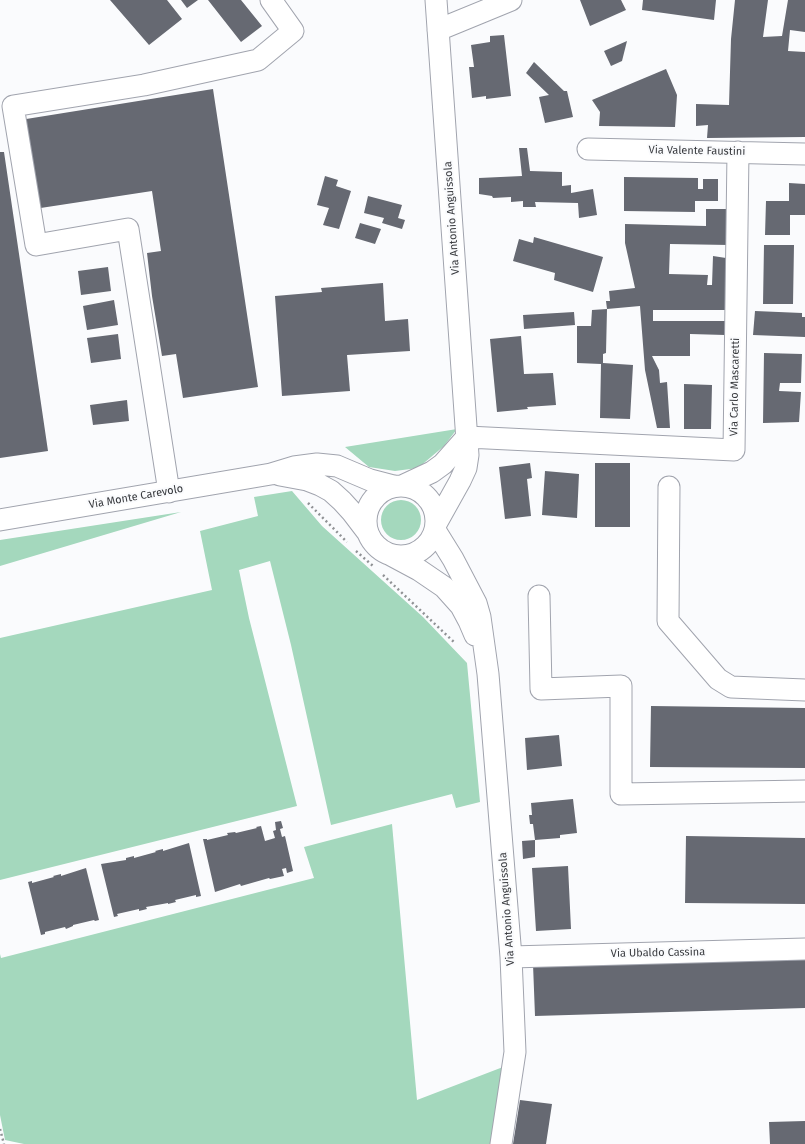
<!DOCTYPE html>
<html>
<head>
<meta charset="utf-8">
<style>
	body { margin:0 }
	canvas { display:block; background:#fafbfd }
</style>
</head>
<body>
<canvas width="805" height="1144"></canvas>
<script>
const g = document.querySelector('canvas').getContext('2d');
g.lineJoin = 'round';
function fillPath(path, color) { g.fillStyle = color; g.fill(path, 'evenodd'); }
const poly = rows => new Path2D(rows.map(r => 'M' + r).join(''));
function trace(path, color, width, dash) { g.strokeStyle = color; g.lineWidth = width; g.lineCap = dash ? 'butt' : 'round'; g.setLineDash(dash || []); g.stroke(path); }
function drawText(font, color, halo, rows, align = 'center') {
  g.font = font + ' "Fira Sans",sans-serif'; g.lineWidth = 4; g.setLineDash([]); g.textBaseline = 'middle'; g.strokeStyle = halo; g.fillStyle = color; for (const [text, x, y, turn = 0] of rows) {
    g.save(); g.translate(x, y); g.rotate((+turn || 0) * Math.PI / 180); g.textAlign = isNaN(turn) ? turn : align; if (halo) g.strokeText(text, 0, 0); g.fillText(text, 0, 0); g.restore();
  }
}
fillPath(poly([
	[457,429,444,446,418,468,395,471,369,467,345,447],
	[292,491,322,526,423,617,467,663,480,802,456,808,452,794,331,825,291,645,270,561,239,570,249,618,297,806,0,880,0,638,212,590,200,531,258,516,254,497],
	'381 520a20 20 0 1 1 40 0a20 20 0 1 1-40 0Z',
	[181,512,0,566,0,540],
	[392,824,417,1100,503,1067,491,1144,24,1144,5,1140,0,1115,0,954,1,958,314,878,304,847]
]), '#a4d8bd');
fillPath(poly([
	[110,0,167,0,182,19,149,45],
	[181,0,198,0,187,8],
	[208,0,241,0,262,26,241,42],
	[580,0,621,0,626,10,590,26],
	[643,0,716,0,714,20,642,10],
	[735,0,768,0,763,37,782,36,788,0,805,0,805,32,790,30,788,51,805,52,805,137,707,138,708,125,696,126,696,104,729,105,731,39],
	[504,35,511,96,486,99,486,96,472,98,469,67,474,67,471,45,490,42,490,36],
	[627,41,622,61,611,66,604,51],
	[534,62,564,91,567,91,573,117,545,123,539,97,549,95,526,73],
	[666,69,677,95,675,127,599,126,600,112,592,100],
	[213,89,258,387,183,398,176,354,162,356,152,296,147,253,161,251,152,191,34,209,20,120],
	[519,148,527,148,530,171,562,172,562,186,571,185,571,193,593,189,597,215,579,218,578,203,535,202,536,207,523,207,523,201,511,202,511,197,493,198,492,196,479,194,479,178,522,176],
	[0,152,4,152,48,451,0,458],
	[325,176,338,180,336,186,351,191,339,229,323,225,329,208,317,205],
	[624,177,698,178,698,189,703,189,703,179,718,179,718,201,695,201,695,212,624,211],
	[789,183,805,184,805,215,790,215,790,235,765,235,766,201,789,201],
	[368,196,402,205,398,218,405,220,402,229,382,223,384,218,364,213],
	[706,209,729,209,729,245,670,244,669,274,708,275,707,285,712,285,713,256,726,258,725,310,653,310,653,321,725,321,725,335,690,334,690,356,652,356,659,370,660,383,667,382,670,428,657,428,645,370,640,306,607,309,606,301,610,301,609,291,635,288,625,243,625,224,706,226],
	[360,223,381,229,375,244,355,238],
	[534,237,603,257,593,292,554,280,555,273,513,261,519,239,533,243],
	[764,245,794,245,793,304,763,304],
	[108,267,111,291,81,295,78,271],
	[383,283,385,321,408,319,410,351,347,355,350,391,282,396,275,296,322,292,321,288],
	[114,300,118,325,87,330,83,306],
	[607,309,606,353,603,354,603,363,633,365,630,419,600,418,601,364,577,363,577,326,591,326,592,310],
	[755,311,802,313,802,317,805,317,805,337,753,335],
	[574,312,575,325,524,329,523,315],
	[118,334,121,359,91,363,87,338],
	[521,336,524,374,553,373,556,405,527,407,528,409,497,412,490,339],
	[764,353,802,354,801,383,780,383,779,391,801,392,799,422,763,423],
	[684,384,712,385,711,429,684,429],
	[127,400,129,421,93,425,90,405],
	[530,463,532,478,527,479,531,516,505,519,499,467],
	[595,463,630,463,630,527,595,527],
	[545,471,579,474,577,518,542,515],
	[651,706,805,708,805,768,650,767],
	[559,735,562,766,527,770,525,738],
	[573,799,577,833,560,835,560,838,535,840,533,824,530,824,529,815,532,815,531,803],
	[281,821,283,828,280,829,282,837,285,836,293,871,287,873,286,868,282,869,284,876,270,879,269,878,241,886,240,884,215,892,203,839,207,839,207,840,228,835,227,833,235,832,236,833,257,828,256,827,261,826,265,841,275,838,273,831,276,830,275,822],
	[686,836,805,838,805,904,685,903],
	[535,840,535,857,523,859,522,841],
	[189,843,201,896,196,897,196,895,175,900,176,902,168,904,168,903,146,907,147,909,139,911,139,909,117,914,118,916,114,917,101,864,126,860,126,858,134,856,134,858,156,852,155,851,163,849,163,851],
	[568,866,571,929,536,931,532,868],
	[86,868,99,920,95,921,94,920,73,925,73,926,66,929,65,927,45,932,45,934,41,935,28,882,32,881,32,883,54,877,53,876,61,874,61,876],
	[805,955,805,1008,535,1016,533,964],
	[520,1100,552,1104,546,1144,513,1144],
	[805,1121,805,1144,770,1144,769,1122]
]), '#666972');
const minor = poly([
	[436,0,468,455,466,468,460,481,436,524],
	[438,30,511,0],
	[588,149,805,154],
	[467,437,734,450,738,152],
	[280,475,307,480,320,485,331,491,342,501,352,512,368,533],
	'366 521a35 35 0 1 1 70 0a35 35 0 1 1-70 0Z',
	[402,486,432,472,443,464,467,437],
	[669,487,668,621,718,679,731,687,805,690],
	[169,492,128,229,36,245,13,106,144,85,258,60,293,31,271,0],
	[0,520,271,474,294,467,317,464,337,466,370,480,393,486],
	[435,530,453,559,476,603,480,617,488,674,511,957,515,1052,501,1144],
	[391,555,419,570,444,587,461,606,469,621,475,635],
	[539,596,541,689,621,686,621,794,805,791],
	[511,957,805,949]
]);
trace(minor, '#a1a4ae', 23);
trace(poly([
	[308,503,347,542],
	[356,551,373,566],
	[383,575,455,643],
	[0,1129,4,1144]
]), '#909295', 2.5, [2, 3]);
trace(minor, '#fff', 21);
drawText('11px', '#383a3e', '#fafbfd', [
	["Via Valente Faustini",697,151,1],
	["Via Antonio Anguissola",452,218,-94],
	["Via Carlo Mascaretti",735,387,-89],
	["Via Monte Carevolo",136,497,-10],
	["Via Antonio Anguissola",507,909,-94],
	["Via Ubaldo Cassina",658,953,-1]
]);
</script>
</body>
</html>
